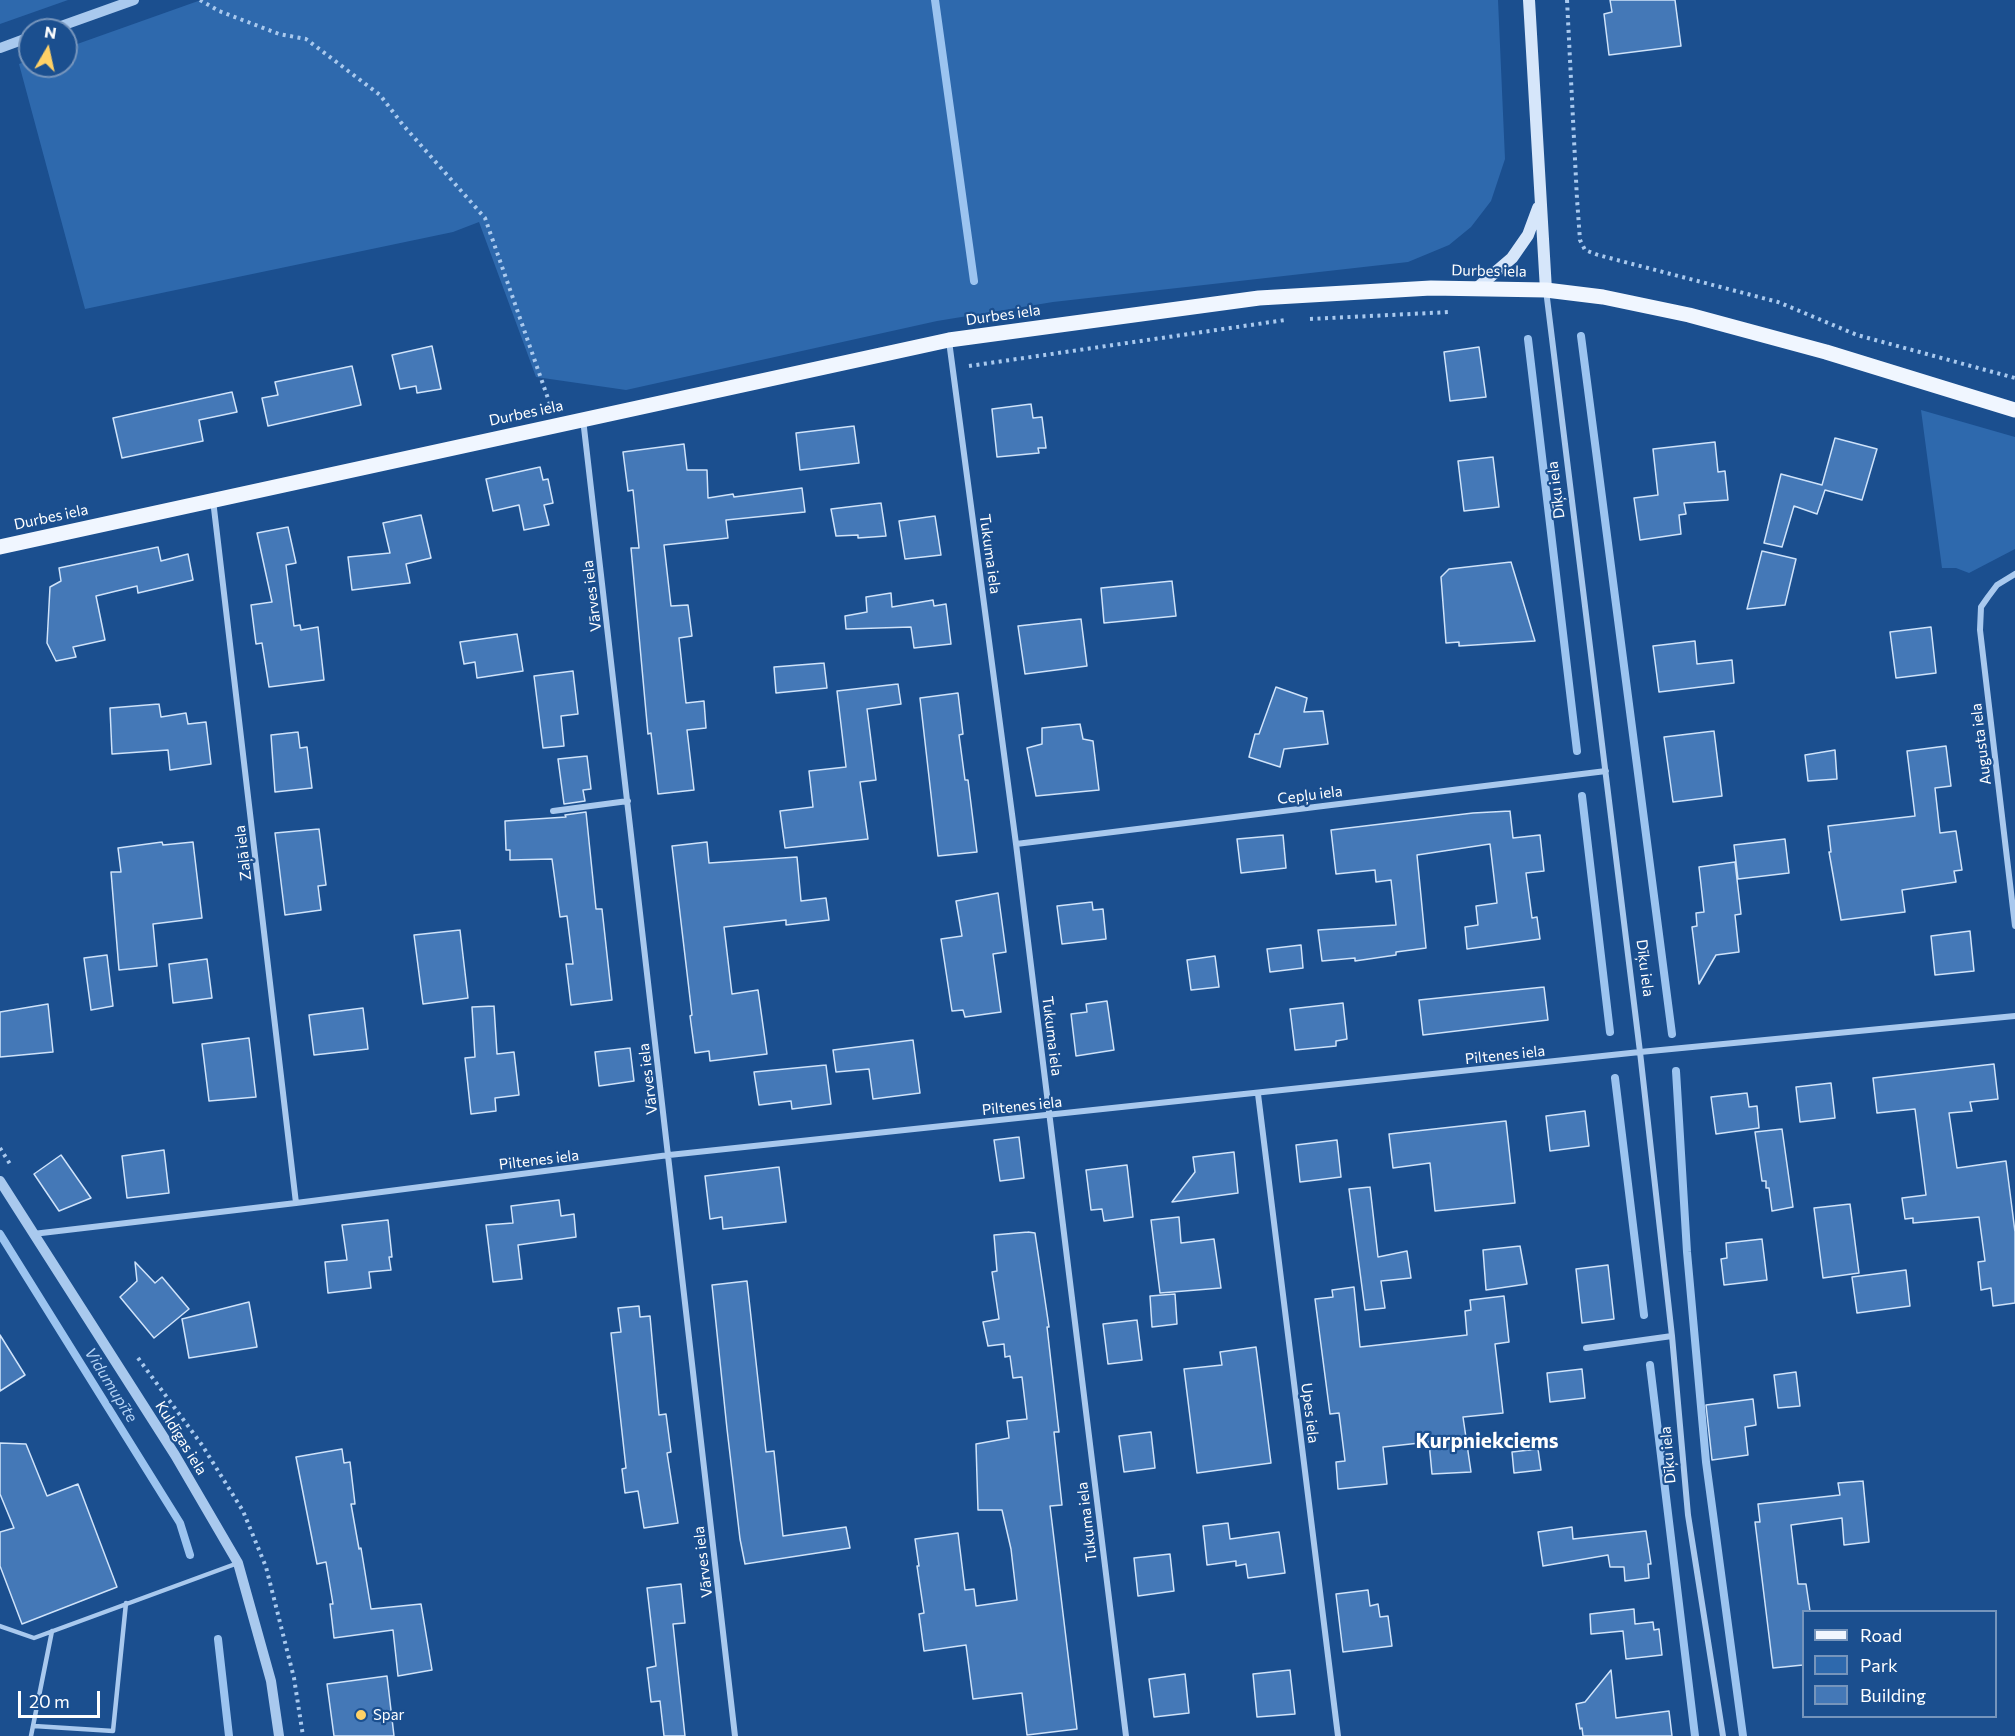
<!DOCTYPE html>
<html>
<head>
<meta charset="utf-8">
<style>
	body { margin:0 }
	#map { position:relative; width:2015px; height:1736px; overflow:hidden; background:#1b4f8f; font-family:Commissioner,sans-serif }
	canvas { display:block }
	.legend { position:absolute; left:1802px; top:1610px; width:195px; height:108px; box-sizing:border-box; background:#1b4f8f; border:2px solid #7695bc; margin:0; padding:8px 10px; list-style:none; font-size:18px; color:#fff }
	.legend li { display:flex; align-items:center; gap:12px; height:30px }
	.legend b { width:30px; border:2px solid #7695bc }
	.north { position:absolute; left:18px; top:18px; width:60px; height:60px; box-sizing:border-box; background:#1b4f8f; border:2px solid #7695bc; border-radius:50%; rotate:9deg; font-size:16px; font-weight:700; line-height:24px; text-align:center; color:#fff }
	.north::after { content:''; display:block; margin:auto; width:21px; height:27px; background:#ffd166; clip-path:polygon(50% 0,100% 100%,50% 72%,0 100%) }
	.scale { position:absolute; left:18px; top:1691px; width:82px; height:27px; box-sizing:border-box; border:3px solid #fff; border-top:0; padding-left:8px; font-size:18px; line-height:21px; white-space:nowrap; color:#fff; -webkit-text-stroke:4px #1b4f8f; paint-order:stroke }
</style>
</head>
<body>
<div id="map">
<canvas width="2015" height="1736"></canvas>
<ul class="legend">
<li><b style="height:8px;background:#f0f6ff"></b>Road</li>
<li><b style="height:16px;background:#2e69ad"></b>Park</li>
<li><b style="height:16px;background:#4478b7"></b>Building</li>
</ul>
<div class="north">N</div>
<div class="scale">20 m</div>
</div>
<script>
const g = document.querySelector('canvas').getContext('2d');
g.lineJoin = 'round';
function fillPath(path, color) { g.fillStyle = color; g.fill(path, 'evenodd'); }
const poly = rows => new Path2D(rows.map(r => 'M' + r).join(''));
function trace(path, color, width, dash) { g.strokeStyle = color; g.lineWidth = width; g.lineCap = dash ? 'butt' : 'round'; g.setLineDash(dash || []); g.stroke(path); }
function drawText(font, color, halo, rows, align = 'center') {
  g.font = font + ' Commissioner,sans-serif'; g.lineWidth = 4.5; g.setLineDash([]); g.textBaseline = 'middle'; g.strokeStyle = halo; g.fillStyle = color; for (const [text, x, y, turn = 0] of rows) {
    g.save(); g.translate(x, y); g.rotate((+turn || 0) * Math.PI / 180); g.textAlign = isNaN(turn) ? turn : align; if (halo) g.strokeText(text, 0, 0); g.fillText(text, 0, 0); g.restore();
  }
}
fillPath(poly([
	[0,0,68,0,0,24],
	[201,0,1498,0,1505,159,1491,201,1471,227,1449,245,1408,262,1053,302,937,321,626,390,536,377,479,222,453,232,85,309,19,64,30,60,30,66,66,66,66,48],
	[1921,410,2015,437,2015,549,1969,573,1956,568,1942,568]
]), '#2e69ad');
trace(poly([
	[935,0,974,281],
	[1581,336,1672,1034],
	[1528,339,1577,751],
	[1582,796,1610,1032],
	[1676,1071,1687,1252,1706,1462,1743,1736],
	[1615,1078,1644,1315],
	[0,1234,180,1523,190,1555],
	[1650,1365,1695,1736],
	[218,1639,229,1736]
]), '#9cc4f0', 8);
const building = poly([
	[1610,0,1675,0,1681,46,1609,55,1604,14,1612,12,1610,0],
	[432,346,441,389,417,393,416,386,400,389,392,355,432,346],
	[1479,347,1486,397,1450,401,1444,352,1479,347],
	[352,366,361,405,268,426,262,398,278,395,275,382,352,366],
	[232,392,237,412,199,420,203,441,122,458,113,418,232,392],
	[1031,404,1033,418,1042,417,1046,448,1038,448,1039,453,997,457,992,409,1031,404],
	[854,426,859,463,800,470,796,433,854,426],
	[1835,438,1877,449,1862,500,1825,490,1817,514,1794,506,1782,547,1764,543,1781,474,1822,485,1835,438],
	[1715,442,1718,472,1725,471,1728,500,1684,503,1686,514,1679,515,1681,534,1640,540,1634,498,1658,495,1653,449,1715,442],
	[684,444,687,470,707,470,708,498,733,494,734,497,802,488,805,512,726,520,728,538,664,545,671,606,688,605,692,636,679,638,686,703,704,701,706,728,687,730,694,790,658,794,651,733,648,734,631,548,639,548,633,490,628,491,623,452,684,444],
	[1493,457,1499,507,1464,511,1458,461,1493,457],
	[540,467,543,480,548,479,553,503,544,505,549,525,524,530,519,505,493,511,486,479,540,467],
	[881,503,886,536,858,538,858,535,836,536,831,509,881,503],
	[421,515,431,558,406,564,410,583,352,590,348,557,390,553,383,523,421,515],
	[935,516,941,555,905,559,899,521,935,516],
	[288,527,296,563,286,565,294,626,300,625,301,630,318,627,324,680,269,687,262,643,256,644,251,605,272,602,257,533,288,527],
	[158,547,161,561,188,554,193,580,138,593,137,586,96,596,105,640,73,647,76,657,56,661,47,643,50,587,61,581,59,568,158,547],
	[1762,551,1796,559,1785,605,1747,609,1762,551],
	[1511,562,1535,641,1459,646,1459,642,1446,643,1441,577,1449,569,1511,562],
	[1172,581,1176,616,1104,623,1101,588,1172,581],
	[891,593,892,607,933,600,934,606,946,604,951,644,914,648,911,627,846,629,845,616,867,612,866,597,891,593],
	[1081,619,1087,666,1025,674,1018,626,1081,619],
	[1931,627,1936,673,1896,678,1890,632,1931,627],
	[517,634,523,671,477,678,475,662,464,664,460,642,517,634],
	[1695,641,1697,664,1732,660,1734,683,1659,692,1653,646,1695,641],
	[824,663,827,688,776,693,774,667,824,663],
	[573,671,578,714,561,716,564,746,543,748,534,676,573,671],
	[898,684,901,704,867,709,876,780,860,782,868,839,785,848,780,811,813,807,809,771,846,767,837,691,898,684],
	[1276,687,1307,698,1304,712,1323,711,1328,744,1284,749,1280,767,1249,757,1255,734,1259,734,1276,687],
	[958,693,963,734,959,735,965,780,968,780,977,852,938,856,920,698,958,693],
	[159,704,161,717,186,713,188,724,206,722,211,764,170,770,168,750,112,754,110,708,159,704],
	[1080,724,1083,739,1093,741,1099,790,1036,796,1027,748,1042,744,1042,728,1080,724],
	[1714,731,1722,796,1673,802,1664,737,1714,731],
	[298,732,300,748,307,747,312,788,275,792,271,735,298,732],
	[1946,746,1951,786,1935,788,1940,833,1956,831,1962,870,1954,871,1956,882,1902,890,1905,912,1841,920,1829,852,1831,852,1828,826,1915,816,1907,751,1946,746],
	[1835,750,1837,779,1808,781,1805,755,1835,750],
	[587,756,591,789,583,790,585,801,564,804,558,759,587,756],
	[1510,811,1513,838,1540,835,1544,871,1526,873,1532,918,1537,917,1540,939,1467,949,1465,927,1478,925,1476,906,1497,903,1490,844,1417,855,1426,948,1396,952,1396,955,1355,961,1355,958,1322,961,1318,930,1396,925,1391,880,1376,882,1375,870,1336,874,1331,830,1473,813,1510,811],
	[586,812,596,909,602,909,612,1000,571,1005,566,964,573,964,567,916,560,917,552,859,510,860,510,850,506,850,505,821,566,817,565,815,586,812],
	[319,829,326,885,318,886,321,910,285,915,275,833,319,829],
	[1283,835,1286,868,1241,873,1237,839,1283,835],
	[1785,839,1789,873,1738,879,1734,845,1785,839],
	[162,842,163,845,193,842,202,918,153,924,157,966,119,970,111,872,121,872,118,848,162,842],
	[707,842,709,863,797,857,801,901,826,898,829,920,786,925,786,920,724,927,732,994,758,990,767,1054,710,1061,709,1051,695,1053,690,1016,692,1015,672,846,707,842],
	[1735,862,1741,914,1735,915,1739,952,1716,955,1699,984,1692,927,1697,926,1696,913,1704,912,1699,867,1735,862],
	[998,893,1006,952,993,954,1001,1012,965,1017,963,1010,952,1011,941,939,962,936,956,901,998,893],
	[1092,902,1093,910,1103,909,1106,939,1062,944,1057,906,1092,902],
	[460,930,468,998,423,1004,414,935,460,930],
	[1970,931,1974,971,1935,975,1931,936,1970,931],
	[1301,945,1303,968,1270,972,1267,949,1301,945],
	[107,955,113,1006,91,1010,84,958,107,955],
	[1215,956,1219,987,1191,990,1187,960,1215,956],
	[207,959,212,998,173,1003,169,964,207,959],
	[1544,987,1548,1020,1423,1035,1419,1000,1544,987],
	[1107,1001,1114,1050,1076,1056,1071,1014,1087,1012,1086,1004,1107,1001],
	[1343,1003,1347,1039,1336,1041,1336,1046,1295,1050,1290,1009,1343,1003],
	[48,1004,53,1052,0,1057,0,1012,48,1004],
	[494,1006,497,1054,514,1052,519,1095,495,1098,496,1111,471,1114,465,1058,475,1057,472,1007,494,1006],
	[363,1008,368,1049,314,1055,309,1015,363,1008],
	[249,1038,256,1097,209,1101,202,1044,249,1038],
	[913,1040,920,1093,873,1099,869,1069,836,1072,833,1050,913,1040],
	[630,1048,634,1081,599,1086,595,1052,630,1048],
	[1994,1064,1998,1099,1970,1102,1972,1111,1949,1113,1957,1168,2006,1161,2015,1232,2015,1303,1993,1306,1991,1288,1981,1290,1978,1262,1985,1261,1979,1217,1913,1223,1913,1218,1905,1219,1902,1198,1926,1195,1915,1109,1877,1113,1873,1078,1994,1064],
	[826,1065,831,1104,792,1109,791,1101,759,1105,754,1072,826,1065],
	[1831,1083,1835,1118,1800,1122,1796,1087,1831,1083],
	[1747,1093,1749,1107,1757,1106,1759,1128,1716,1134,1711,1097,1747,1093],
	[1585,1111,1589,1146,1550,1151,1546,1116,1585,1111],
	[1506,1121,1515,1203,1435,1211,1430,1163,1393,1168,1389,1134,1506,1121],
	[1782,1129,1793,1207,1772,1211,1769,1188,1766,1188,1766,1181,1762,1181,1755,1132,1782,1129],
	[1019,1137,1024,1178,1000,1181,994,1140,1019,1137],
	[1337,1140,1341,1177,1300,1182,1296,1145,1337,1140],
	[164,1150,169,1193,127,1198,122,1156,164,1150],
	[1234,1152,1238,1193,1172,1202,1195,1172,1193,1157,1234,1152],
	[61,1155,91,1198,59,1211,34,1174,61,1155],
	[1127,1165,1133,1217,1104,1221,1102,1209,1091,1210,1086,1170,1127,1165],
	[779,1167,786,1222,723,1229,722,1217,710,1219,705,1176,779,1167],
	[1370,1187,1378,1257,1407,1251,1411,1278,1381,1281,1385,1308,1365,1310,1349,1189,1370,1187],
	[559,1200,561,1216,574,1214,576,1237,518,1245,522,1279,493,1282,486,1225,513,1223,511,1206,559,1200],
	[1850,1204,1859,1273,1823,1278,1814,1208,1850,1204],
	[1179,1217,1181,1243,1214,1239,1221,1288,1160,1293,1151,1220,1179,1217],
	[388,1220,392,1257,389,1257,391,1270,369,1272,371,1288,328,1293,325,1262,347,1260,342,1225,388,1220],
	[1028,1232,1035,1233,1049,1327,1047,1327,1059,1432,1054,1432,1062,1505,1050,1506,1077,1729,1027,1735,1022,1693,973,1699,966,1645,924,1651,919,1614,924,1613,917,1566,919,1566,915,1539,958,1533,965,1590,974,1589,976,1606,1017,1600,1011,1549,1002,1510,978,1510,976,1444,1009,1438,1007,1421,1027,1419,1022,1377,1013,1378,1010,1356,1005,1357,1004,1344,988,1346,983,1322,999,1319,992,1272,997,1271,994,1235,1028,1232],
	[1762,1239,1767,1280,1724,1285,1721,1259,1727,1258,1726,1243,1762,1239],
	[1520,1246,1527,1284,1486,1290,1483,1250,1520,1246],
	[135,1262,155,1283,162,1277,189,1309,154,1338,120,1297,137,1281,135,1262],
	[1608,1265,1614,1319,1582,1323,1576,1269,1608,1265],
	[1906,1270,1910,1306,1857,1313,1852,1277,1906,1270],
	[747,1281,766,1452,774,1451,783,1536,846,1527,850,1548,745,1564,740,1539,727,1429,712,1285,747,1281],
	[1354,1287,1360,1347,1467,1335,1465,1311,1471,1310,1470,1300,1504,1296,1509,1342,1495,1344,1503,1413,1463,1417,1471,1472,1432,1474,1429,1442,1383,1447,1387,1484,1338,1489,1336,1462,1345,1461,1339,1413,1330,1414,1315,1299,1333,1297,1332,1290,1354,1287],
	[1175,1294,1177,1324,1152,1327,1150,1296,1175,1294],
	[249,1302,257,1347,189,1358,182,1319,249,1302],
	[639,1306,640,1317,650,1316,659,1415,666,1414,671,1452,667,1453,678,1523,644,1528,638,1491,625,1493,622,1469,626,1468,611,1333,621,1332,618,1308,639,1306],
	[1137,1320,1142,1360,1108,1364,1103,1324,1137,1320],
	[0,1335,25,1375,0,1391,0,1335],
	[1256,1347,1271,1463,1197,1473,1184,1369,1222,1365,1220,1352,1256,1347],
	[1582,1369,1585,1398,1550,1402,1547,1373,1582,1369],
	[1796,1372,1800,1406,1778,1408,1774,1375,1796,1372],
	[1753,1399,1756,1425,1745,1427,1748,1455,1712,1460,1706,1405,1753,1399],
	[1151,1432,1155,1468,1124,1472,1119,1436,1151,1432],
	[0,1443,26,1444,47,1496,78,1484,117,1587,22,1624,0,1566,0,1532,14,1528,0,1494,0,1443],
	[342,1449,344,1463,350,1462,355,1504,351,1504,359,1549,361,1548,371,1609,421,1604,432,1670,398,1676,393,1630,334,1638,330,1604,333,1604,326,1562,317,1564,296,1457,342,1449],
	[1538,1449,1541,1470,1514,1473,1512,1452,1538,1449],
	[1863,1481,1869,1542,1844,1545,1842,1518,1791,1525,1798,1584,1806,1584,1810,1611,1803,1611,1803,1665,1773,1668,1755,1522,1760,1522,1758,1504,1840,1495,1838,1483,1863,1481],
	[1228,1523,1230,1539,1279,1532,1285,1573,1248,1578,1246,1564,1236,1566,1236,1561,1207,1565,1203,1526,1228,1523],
	[1572,1527,1573,1539,1646,1531,1651,1564,1648,1564,1649,1578,1625,1581,1624,1567,1610,1567,1608,1555,1543,1566,1538,1532,1572,1527],
	[1170,1554,1174,1591,1138,1596,1134,1558,1170,1554],
	[681,1584,685,1623,673,1624,685,1736,664,1736,660,1701,651,1702,647,1668,656,1666,647,1588,681,1584],
	[1368,1590,1370,1606,1378,1604,1380,1617,1388,1616,1392,1646,1343,1652,1336,1594,1368,1590],
	[1634,1609,1635,1624,1653,1622,1654,1630,1659,1629,1662,1655,1626,1659,1623,1631,1591,1634,1590,1614,1634,1609],
	[1290,1670,1295,1714,1257,1717,1253,1674,1290,1670],
	[1611,1670,1616,1718,1669,1711,1672,1736,1583,1736,1582,1728,1580,1729,1576,1704,1585,1702,1611,1670],
	[1185,1674,1189,1713,1154,1717,1149,1679,1185,1674],
	[387,1676,394,1736,334,1736,327,1684,387,1676]
]);
fillPath(building, '#4478b7');
trace(building, '#cfe3fa', 1.5);
trace(poly([
	[200,0,219,11,279,34,306,39,380,95,403,125,485,218,551,407],
	[1567,0,1577,199,1580,240,1585,250,1598,255,1778,302,1857,335,2015,378],
	[1310,319,1450,312],
	[969,366,1285,320],
	[0,1148,10,1164],
	[138,1358,202,1445,243,1511,266,1567,294,1678,303,1736]
]), '#a9c9ee', 4, [3, 4.5]);
trace(poly([
	[0,1626,34,1638,238,1563],
	[34,1726,113,1731,126,1603],
	[31,1736,52,1631]
]), '#a9c9ee', 4.5);
trace(poly([
	[1546,290,1640,1052,1672,1336,1688,1515,1723,1736],
	[949,341,1016,844,1126,1736],
	[583,419,735,1736],
	[213,500,296,1203],
	[2015,574,1997,585,1988,597,1981,607,1980,630,2015,926],
	[553,811,628,801],
	[1016,844,1606,771],
	[1258,1094,1338,1736],
	[33,1234,296,1203,669,1155,1640,1052,2015,1016],
	[1586,1348,1672,1336]
]), '#a9c9ee', 6);
trace(poly([
	[50,30,134,0],
	[0,48,30,37],
	[0,1181,175,1455,238,1563,271,1681,279,1736]
]), '#a9c9ee', 10);
trace(poly([
	[1529,0,1546,290],
	[1477,288,1512,258,1528,235,1538,208]
]), '#d6e6fa', 12);
trace(poly([
	[0,547,949,340,1259,298,1431,288,1546,290,1603,297,1689,315,1826,352,2015,410]
]), '#f0f6ff', 15);
for (const [x, y, r, color] of [
	[361,1715,6,"#ffd166"]
]) { const dot = new Path2D(); dot.arc(x, y, r, 0, 2 * Math.PI); g.fillStyle = color; g.fill(dot); trace(dot, '#1b4f8f', 2); }
drawText('15px', '#fff', '#1b4f8f', [
	["Durbes iela",1489,271,1],
	["Durbes iela",1003,315,-8],
	["Durbes iela",526,413,-12],
	["Dīķu iela",1556,490,-97],
	["Durbes iela",51,517,-12],
	["Tukuma iela",990,554,82],
	["Vārves iela",592,596,-97],
	["Augusta iela",1981,744,-97],
	["Cepļu iela",1310,795,-7],
	["Zaļā iela",243,853,-97],
	["Dīķu iela",1645,968,83],
	["Tukuma iela",1052,1036,83],
	["Piltenes iela",1505,1055,-6],
	["Vārves iela",648,1079,-97],
	["Piltenes iela",1022,1106,-6],
	["Piltenes iela",539,1160,-7],
	["Upes iela",1310,1413,83],
	["Kuldīgas iela",181,1438,58],
	["Dīķu iela",1668,1455,-95],
	["Tukuma iela",1087,1522,-97],
	["Vārves iela",703,1562,-97]
]);
drawText('15px', '#fff', '#1b4f8f', [
	["Spar",373,1715]
], 'left');
drawText('italic 16px', '#b5d3f5', '#1b4f8f', [
	["Vidumupīte",111,1385,58]
]);
drawText('bold 21px', '#fff', '#1b4f8f', [
	["Kurpniekciems",1487,1441]
]);
</script>
</body>
</html>
